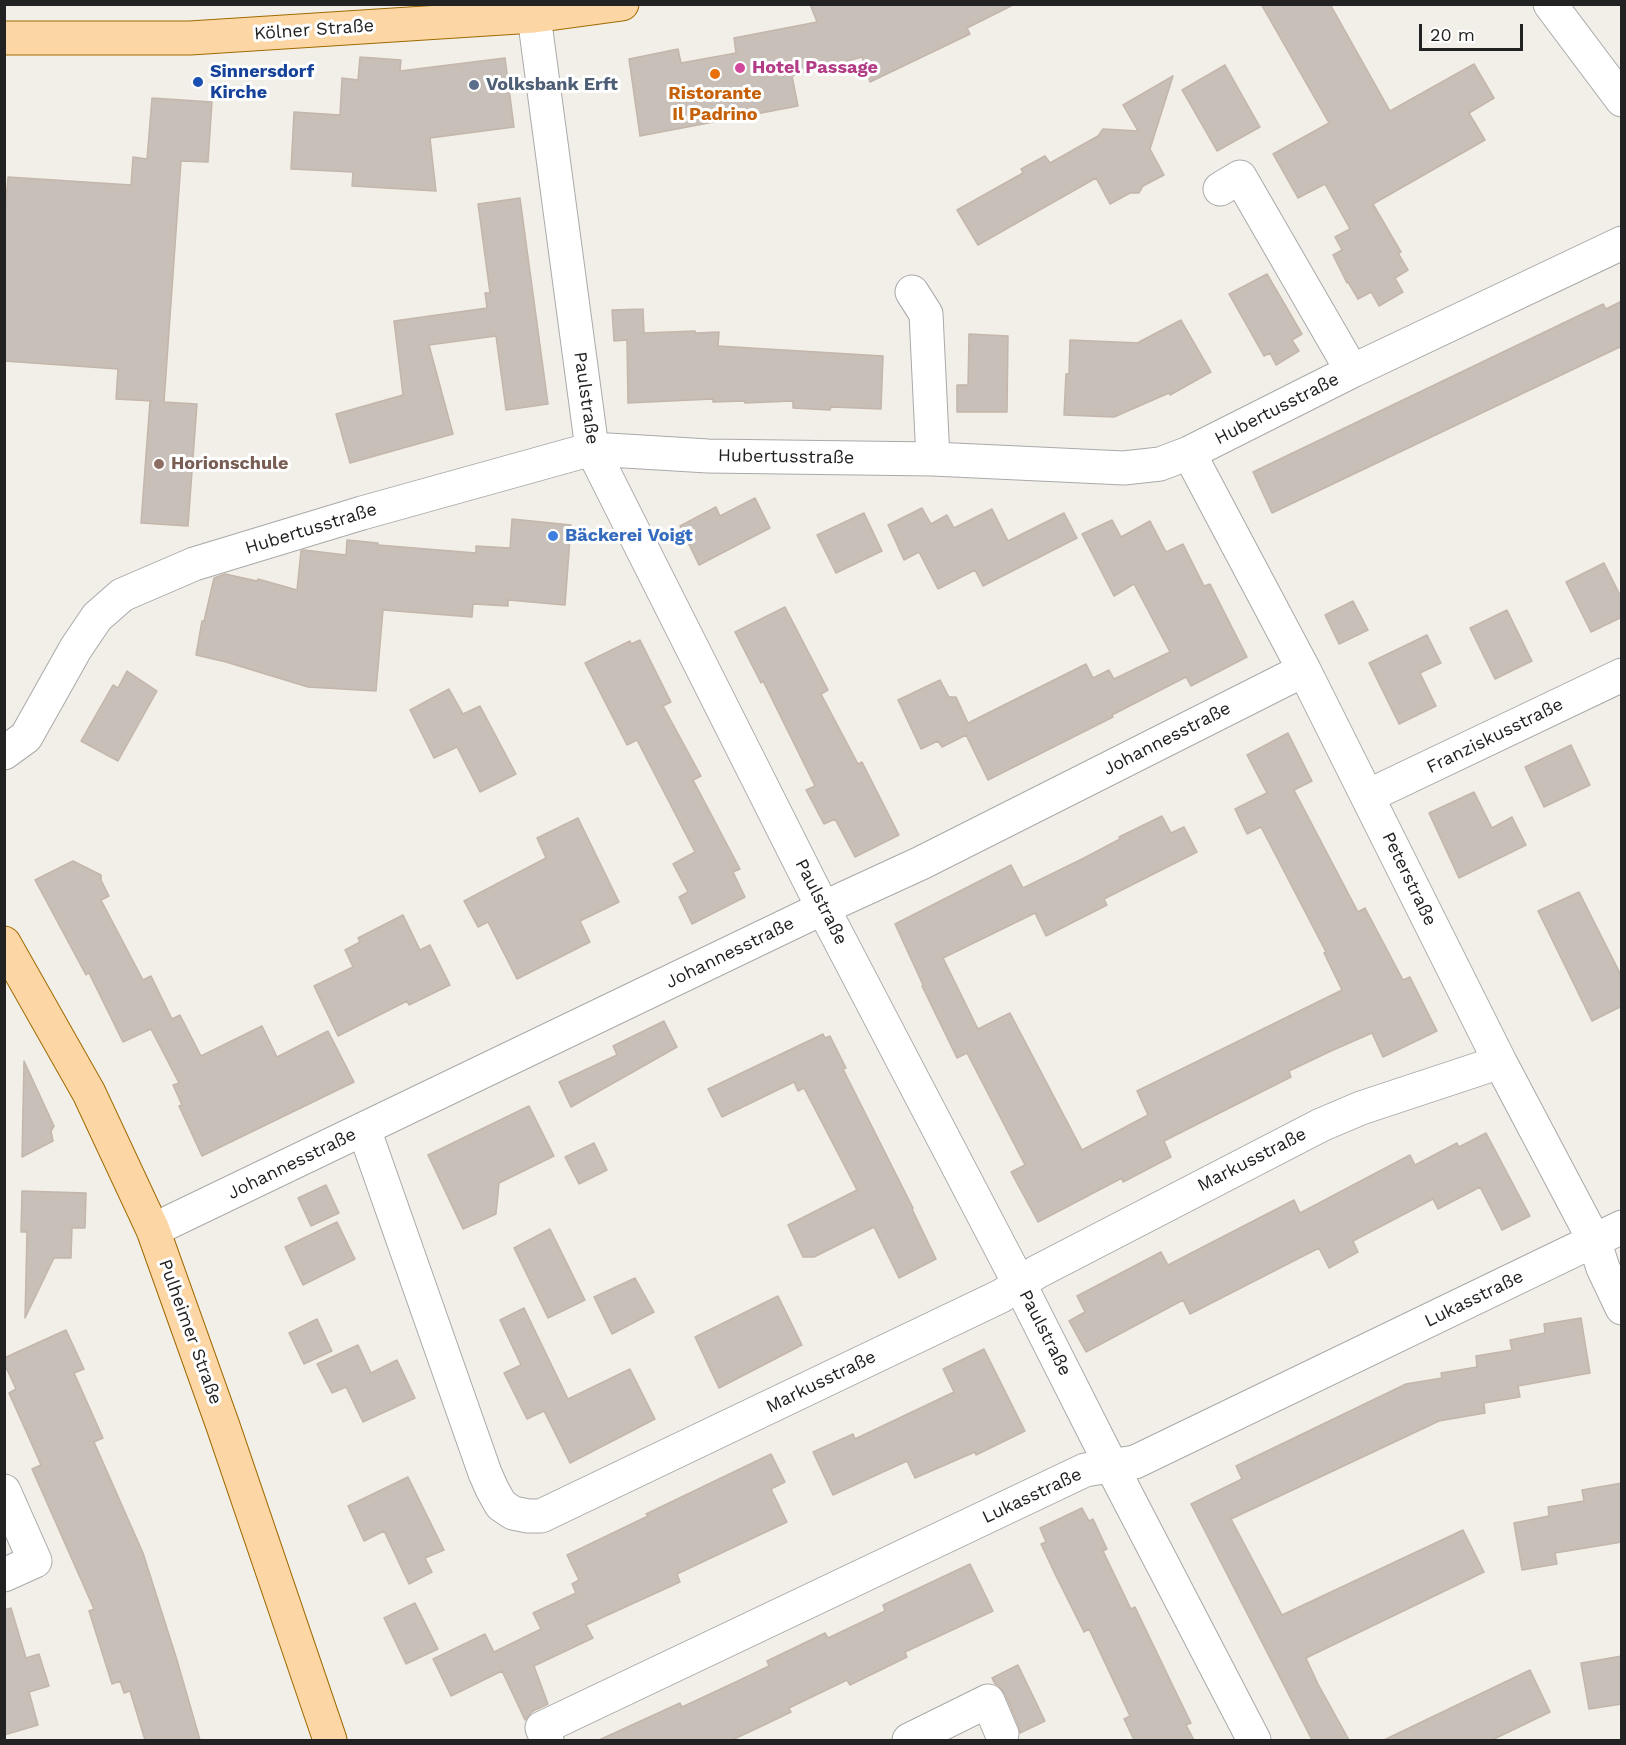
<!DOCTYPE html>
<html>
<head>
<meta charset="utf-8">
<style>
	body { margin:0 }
	#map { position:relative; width:1626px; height:1745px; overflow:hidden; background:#f2efe9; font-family:"Work Sans",sans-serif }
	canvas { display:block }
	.frame { position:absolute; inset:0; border:6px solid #222; pointer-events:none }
	.scale { position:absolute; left:1419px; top:24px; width:104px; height:27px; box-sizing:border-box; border:3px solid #222; border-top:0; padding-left:8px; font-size:18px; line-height:21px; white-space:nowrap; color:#222; -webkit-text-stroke:4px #fff; paint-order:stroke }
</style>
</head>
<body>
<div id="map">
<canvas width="1626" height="1745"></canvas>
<div class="frame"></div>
<div class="scale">20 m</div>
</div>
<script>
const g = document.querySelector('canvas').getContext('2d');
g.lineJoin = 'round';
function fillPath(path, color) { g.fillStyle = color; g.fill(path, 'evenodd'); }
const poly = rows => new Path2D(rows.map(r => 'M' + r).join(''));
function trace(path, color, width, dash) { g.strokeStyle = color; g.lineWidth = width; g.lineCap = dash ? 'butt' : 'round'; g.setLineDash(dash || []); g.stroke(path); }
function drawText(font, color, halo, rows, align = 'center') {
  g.font = font + ' "Work Sans",sans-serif'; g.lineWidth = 6; g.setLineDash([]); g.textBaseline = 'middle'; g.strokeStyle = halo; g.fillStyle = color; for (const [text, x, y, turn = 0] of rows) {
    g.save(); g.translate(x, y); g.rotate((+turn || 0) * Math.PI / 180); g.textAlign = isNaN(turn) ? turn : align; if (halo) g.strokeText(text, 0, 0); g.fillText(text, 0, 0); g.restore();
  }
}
const building = poly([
	[810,4,1015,4,967,28,970,34,870,82,862,57,792,76,798,106,640,136,629,59,678,49,681,63,736,53,734,38,817,22,810,4],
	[1261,4,1330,4,1390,111,1474,64,1494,98,1469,113,1485,140,1373,204,1401,252,1398,253,1408,270,1395,278,1403,292,1379,306,1371,292,1358,299,1348,282,1347,283,1333,255,1342,250,1335,237,1350,229,1325,184,1298,198,1273,154,1329,123,1261,4],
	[360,57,401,60,400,71,505,58,514,127,430,138,436,191,352,186,353,172,291,169,294,112,340,115,342,78,358,80,360,57],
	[1225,65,1260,127,1217,151,1182,90,1225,65],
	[1173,76,1150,149,1164,175,1143,186,1139,193,1130,193,1110,204,1096,178,978,245,957,210,1023,173,1021,169,1045,156,1050,163,1098,136,1103,129,1138,131,1123,105,1173,76],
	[152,98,212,102,208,162,181,161,164,402,197,404,188,526,141,523,150,401,152,401,116,399,118,369,4,361,4,223,8,177,131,185,133,157,147,159,152,98],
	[520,198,548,404,506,410,496,336,429,345,453,434,350,463,336,414,403,395,394,321,487,308,485,293,490,293,478,204,520,198],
	[1267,274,1302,334,1292,340,1299,351,1276,365,1270,353,1264,356,1229,294,1267,274],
	[1622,301,1622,346,1272,513,1253,472,1603,304,1606,309,1622,301],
	[643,309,644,333,695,331,695,333,719,332,718,346,883,356,881,409,831,407,830,410,793,408,793,401,745,403,745,401,713,402,713,399,628,403,627,340,614,341,612,310,643,309],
	[1181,320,1211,372,1170,395,1169,393,1114,417,1064,415,1066,374,1069,374,1070,340,1140,343,1139,342,1181,320],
	[969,334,1008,336,1007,412,957,412,957,385,968,385,969,334],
	[755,498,770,528,699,565,680,526,716,507,720,516,755,498],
	[922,508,931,524,947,515,954,528,992,509,1008,541,1064,513,1077,538,983,586,975,570,938,589,919,552,904,560,888,525,922,508],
	[864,513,882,551,836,573,817,535,864,513],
	[512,519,571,525,565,605,508,600,508,606,473,604,472,617,383,610,376,691,308,687,226,662,196,655,202,621,204,621,214,578,225,574,257,581,258,579,297,590,301,551,304,550,346,555,347,540,378,543,378,545,476,553,476,546,510,548,512,519],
	[1112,520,1121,537,1150,521,1166,552,1183,544,1204,586,1210,584,1247,657,1191,686,1186,677,1112,715,1113,717,988,780,966,735,942,747,938,741,921,749,898,700,940,680,949,697,956,697,968,723,1086,664,1093,678,1109,670,1114,679,1170,652,1134,584,1114,596,1082,534,1112,520],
	[1604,563,1622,599,1622,617,1591,632,1566,582,1604,563],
	[1353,601,1368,630,1339,644,1325,615,1353,601],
	[785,607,828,690,821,694,858,764,862,762,899,835,855,857,835,819,824,824,806,790,815,786,763,681,761,683,735,632,785,607],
	[1507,610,1532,661,1495,679,1470,628,1507,610],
	[1427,635,1441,663,1420,673,1436,706,1399,724,1369,663,1427,635],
	[640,640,671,702,663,706,701,776,693,780,740,869,733,872,745,897,692,924,679,897,688,892,673,864,695,852,637,740,627,745,585,663,630,641,631,644,640,640],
	[127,671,157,691,118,761,81,741,113,685,118,688,127,671],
	[449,689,463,714,480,706,516,774,480,792,457,747,434,758,410,710,449,689],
	[1288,733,1312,781,1294,790,1358,912,1365,908,1403,980,1410,977,1437,1031,1383,1057,1372,1033,1331,1051,1289,1071,1291,1077,1164,1141,1171,1157,1123,1182,1122,1178,1038,1222,1011,1172,1025,1165,967,1053,957,1058,922,986,923,985,895,924,1011,865,1023,888,1084,858,1120,839,1119,837,1162,816,1171,833,1184,827,1197,852,1104,899,1107,905,1046,936,1035,913,943,958,978,1029,1010,1013,1082,1150,1148,1115,1137,1091,1342,990,1324,953,1326,952,1261,827,1247,834,1235,809,1267,793,1247,755,1288,733],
	[1571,745,1590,785,1544,807,1525,767,1571,745],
	[1474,792,1492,828,1512,817,1526,845,1459,878,1429,813,1474,792],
	[578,818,619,902,580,921,590,942,517,979,488,922,478,927,464,901,546,858,537,838,578,818],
	[73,861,101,875,101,880,109,896,101,900,143,980,151,976,172,1019,180,1015,201,1056,262,1026,277,1057,328,1031,354,1082,202,1156,179,1106,182,1105,173,1085,179,1083,151,1029,123,1042,89,973,86,975,35,880,73,861],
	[1579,892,1622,977,1622,1006,1592,1021,1538,911,1579,892],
	[403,915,420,950,430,945,450,985,409,1005,407,1001,338,1036,314,986,353,967,345,950,360,942,358,938,403,915],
	[664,1021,677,1047,571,1107,559,1082,617,1055,613,1046,664,1021],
	[823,1034,825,1038,830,1036,846,1068,843,1069,913,1208,912,1209,936,1259,899,1278,874,1227,814,1257,803,1257,788,1225,857,1190,804,1088,798,1091,794,1082,722,1117,708,1089,823,1034],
	[24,1061,54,1126,51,1131,53,1141,22,1157,24,1061],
	[529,1106,554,1156,499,1183,496,1214,463,1229,428,1155,529,1106],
	[1486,1133,1530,1216,1502,1230,1480,1187,1438,1209,1433,1199,1353,1241,1358,1252,1329,1268,1319,1248,1190,1314,1183,1300,1086,1352,1069,1321,1085,1312,1077,1296,1161,1252,1168,1265,1294,1200,1300,1213,1410,1155,1415,1165,1457,1143,1459,1147,1486,1133],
	[594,1143,607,1170,579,1184,565,1157,594,1143],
	[326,1185,339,1213,311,1226,298,1198,326,1185],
	[22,1191,86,1193,85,1228,72,1228,71,1258,54,1258,25,1318,27,1232,21,1232,22,1191],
	[337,1222,355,1259,303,1285,285,1247,337,1222],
	[550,1229,585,1300,548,1318,514,1248,550,1229],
	[635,1278,654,1312,612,1334,594,1297,635,1278],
	[778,1296,802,1345,719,1388,695,1337,778,1296],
	[524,1308,568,1399,630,1369,655,1419,570,1463,544,1411,527,1419,504,1373,521,1365,500,1320,524,1308],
	[1581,1318,1590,1373,1518,1386,1520,1397,1484,1403,1485,1413,1439,1421,1231,1519,1282,1615,1463,1530,1484,1572,1306,1658,1318,1684,1349,1740,1312,1740,1191,1504,1242,1479,1236,1466,1406,1384,1442,1378,1441,1373,1477,1367,1476,1356,1512,1350,1510,1340,1545,1333,1544,1324,1581,1318],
	[317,1319,332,1351,304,1364,289,1333,317,1319],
	[66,1330,84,1369,74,1373,103,1438,94,1442,143,1553,177,1660,200,1740,145,1740,130,1691,124,1693,120,1681,112,1684,89,1611,94,1609,32,1469,41,1465,9,1393,16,1389,4,1363,4,1358,66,1330],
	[358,1345,371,1373,397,1360,415,1398,363,1422,346,1387,332,1393,317,1364,358,1345],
	[984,1349,1025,1431,976,1455,975,1452,915,1478,907,1461,833,1495,813,1452,853,1434,855,1439,954,1392,943,1369,984,1349],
	[771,1454,785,1482,771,1489,787,1522,677,1574,680,1582,586,1625,593,1638,534,1666,548,1704,533,1711,525,1720,502,1671,451,1696,433,1659,485,1634,494,1652,541,1629,533,1613,576,1593,572,1584,579,1580,567,1555,648,1516,646,1514,771,1454],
	[408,1477,444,1550,425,1558,432,1572,409,1584,384,1531,364,1541,348,1506,408,1477],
	[1622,1483,1622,1542,1555,1553,1557,1564,1522,1570,1514,1523,1549,1516,1548,1507,1584,1501,1582,1490,1622,1483],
	[1082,1508,1089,1521,1093,1519,1107,1549,1103,1551,1131,1609,1135,1607,1172,1684,1191,1723,1186,1725,1194,1740,1134,1740,1124,1719,1130,1716,1089,1629,1084,1632,1055,1574,1041,1544,1046,1542,1040,1528,1082,1508],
	[970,1564,993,1611,905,1652,907,1657,850,1685,847,1680,789,1708,791,1712,762,1726,732,1740,599,1740,680,1703,682,1707,740,1680,769,1666,767,1661,825,1633,828,1638,885,1611,883,1605,970,1564],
	[415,1603,438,1649,406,1664,384,1618,415,1603],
	[11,1608,26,1658,39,1654,49,1686,29,1692,38,1725,4,1735,4,1610,11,1608],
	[1622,1656,1622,1704,1589,1709,1581,1663,1622,1656],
	[1018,1665,1045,1721,1020,1733,1019,1727,1005,1694,999,1686,995,1684,992,1678,1018,1665],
	[1530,1670,1550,1712,1492,1740,1384,1740,1530,1670]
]);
fillPath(building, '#c7bfb8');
trace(building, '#c4b6ab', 1.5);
const minor = poly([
	[1550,4,1622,100],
	[534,16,592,449,823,908,1019,1283,1112,1467,1254,1740],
	[1220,189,1240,177,1352,371],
	[912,292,926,314,933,459],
	[1189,453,1304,670,1500,1062,1594,1240,1603,1268,1622,1308],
	[4,753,26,737,76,648,97,617,122,595,194,564,362,513,592,449,708,456,933,459,1124,468,1160,464,1189,453,1352,371,1622,243],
	[1368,796,1622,675],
	[364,1129,485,1473,492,1489,501,1505,513,1513,528,1516,541,1516,1001,1296,1037,1272,1321,1125,1361,1108,1500,1062],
	[153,1230,823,908,921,863,1304,670],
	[4,1491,35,1561,4,1575],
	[547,1740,542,1728,1085,1470,1135,1462,1622,1227],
	[909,1740,988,1701,1002,1734]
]);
const major = poly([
	[4,38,190,38,534,16,622,4],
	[4,943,89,1093,153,1230,223,1426,330,1740]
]);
trace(minor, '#a9a9a9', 35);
trace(major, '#a06b00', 35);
trace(minor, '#fff', 33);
trace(major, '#fcd6a4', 33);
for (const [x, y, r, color] of [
	[740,68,6,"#d1479c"],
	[715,74,6,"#e8710a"],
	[198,82,6,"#1a4fb4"],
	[474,85,6,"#5c6f8a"],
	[159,464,6,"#8d6e63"],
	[553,536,6,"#3f7fe0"]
]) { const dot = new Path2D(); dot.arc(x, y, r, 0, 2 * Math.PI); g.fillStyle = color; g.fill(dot); trace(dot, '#fff', 2); }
drawText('18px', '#222', '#fff', [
	["Kölner Straße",314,30,-4],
	["Paulstraße",586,398,82],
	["Hubertusstraße",1277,409,-27],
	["Hubertusstraße",786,457,1],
	["Hubertusstraße",311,529,-17],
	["Franziskusstraße",1495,736,-26],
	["Johannesstraße",1167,739,-27],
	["Peterstraße",1409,879,64],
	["Paulstraße",821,902,63],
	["Johannesstraße",730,953,-26],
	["Markusstraße",1252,1160,-27],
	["Johannesstraße",292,1164,-26],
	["Lukasstraße",1474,1299,-26],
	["Pulheimer Straße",190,1332,70],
	["Paulstraße",1045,1333,63],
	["Markusstraße",821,1382,-26],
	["Lukasstraße",1032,1496,-25]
]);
drawText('bold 18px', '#b23c85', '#fff', [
	["Hotel Passage",752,68]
], 'left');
drawText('bold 18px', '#164399', '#fff', [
	["Sinnersdorf",210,72],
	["Kirche",210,93]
], 'left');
drawText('bold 18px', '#4e5e75', '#fff', [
	["Volksbank Erft",486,85]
], 'left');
drawText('bold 18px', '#c56008', '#fff', [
	["Ristorante",715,94],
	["Il Padrino",715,115]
]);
drawText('bold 18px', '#785e54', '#fff', [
	["Horionschule",171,464]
], 'left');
drawText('bold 18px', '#366cbe', '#fff', [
	["Bäckerei Voigt",565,536]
], 'left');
</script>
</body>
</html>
